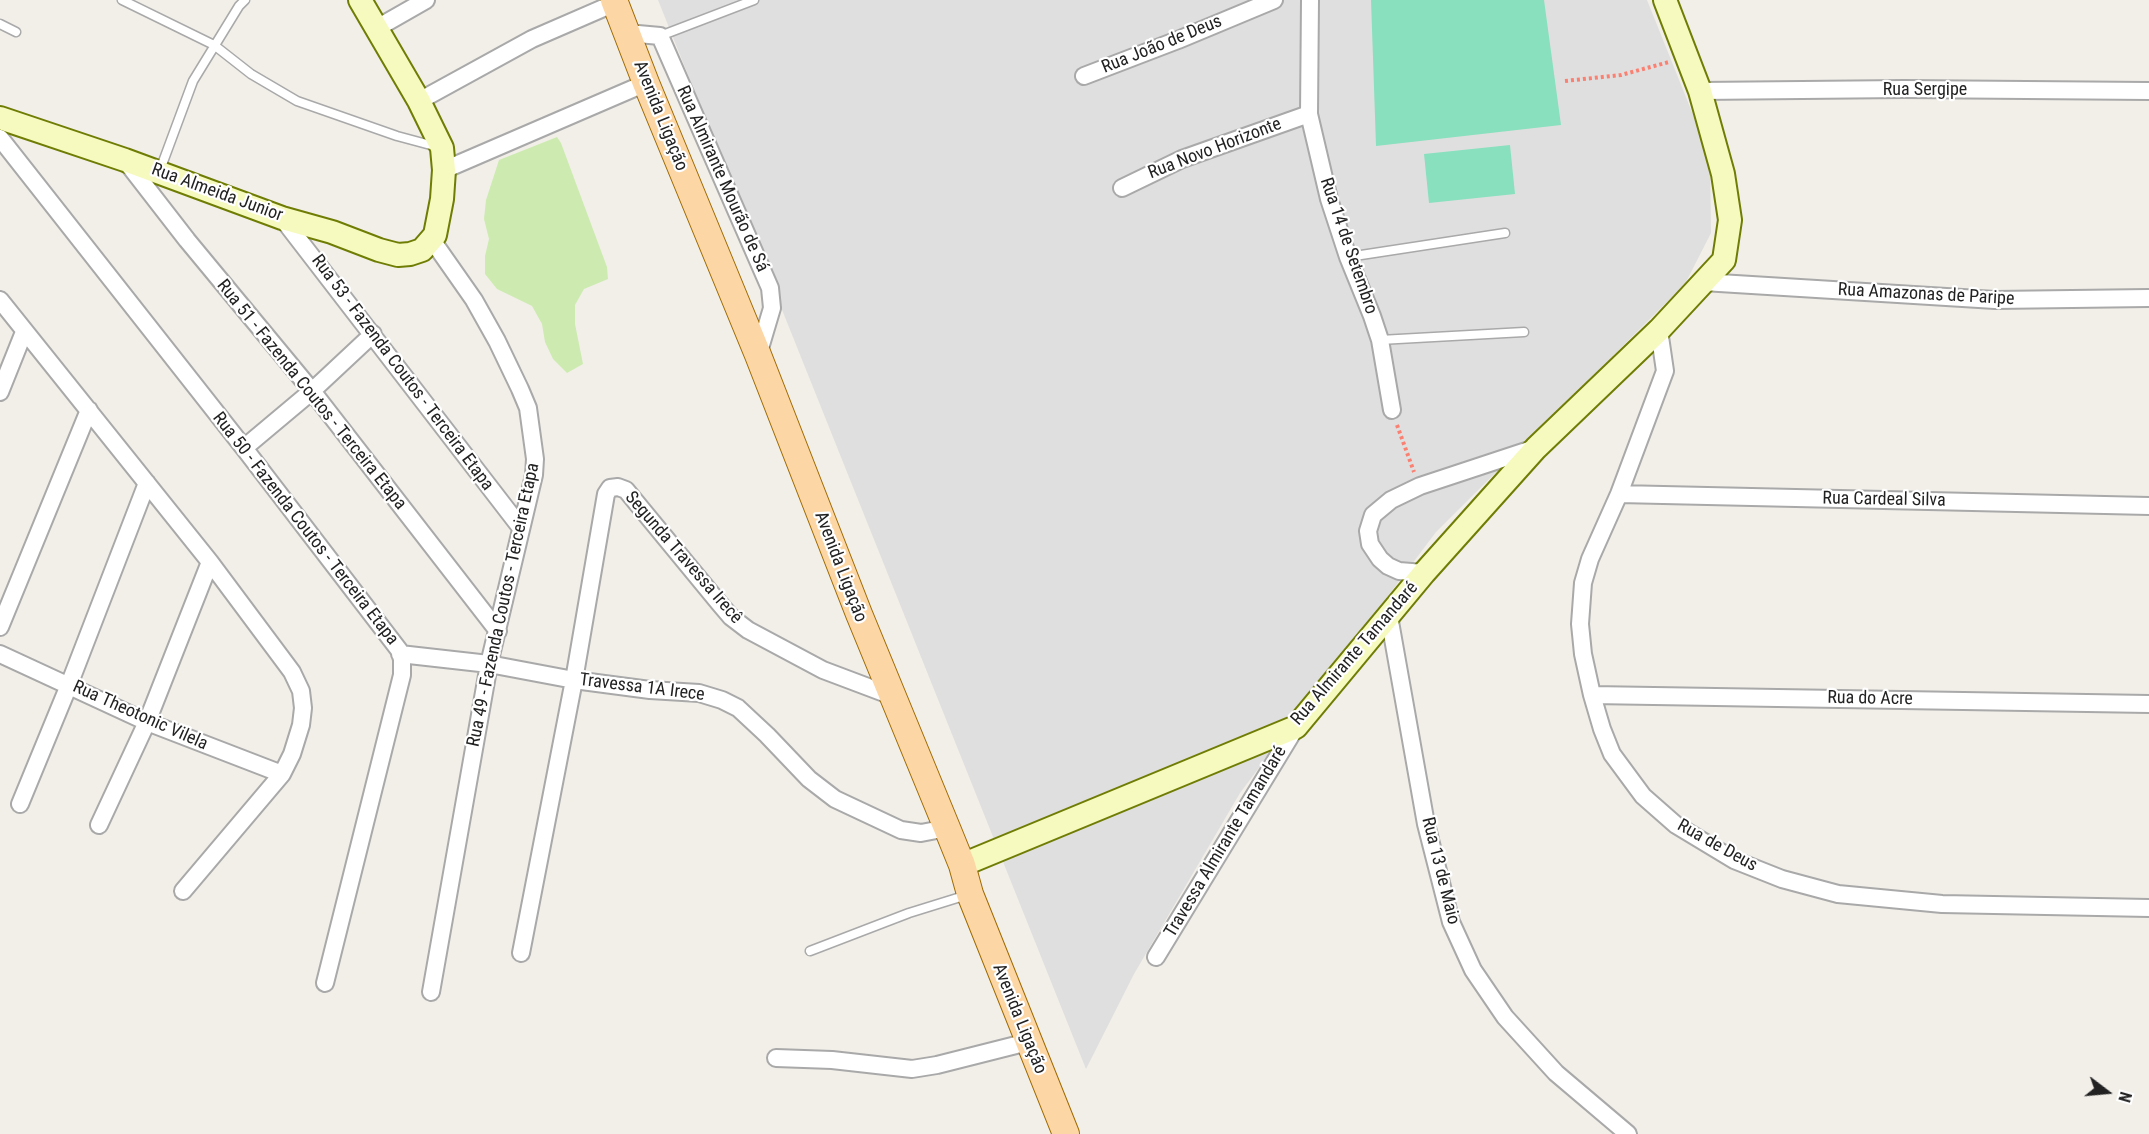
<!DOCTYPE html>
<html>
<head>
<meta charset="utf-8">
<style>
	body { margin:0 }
	#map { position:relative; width:2149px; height:1134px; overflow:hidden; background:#f2efe9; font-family:"Roboto Condensed",sans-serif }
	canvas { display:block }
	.north { position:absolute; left:2077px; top:1062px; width:60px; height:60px; -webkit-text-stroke:4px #fff; paint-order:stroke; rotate:106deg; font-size:16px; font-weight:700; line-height:24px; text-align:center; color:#222 }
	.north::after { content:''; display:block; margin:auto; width:21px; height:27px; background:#222; clip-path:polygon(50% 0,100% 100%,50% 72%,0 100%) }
</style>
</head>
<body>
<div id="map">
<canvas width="2149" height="1134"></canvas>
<div class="north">N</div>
</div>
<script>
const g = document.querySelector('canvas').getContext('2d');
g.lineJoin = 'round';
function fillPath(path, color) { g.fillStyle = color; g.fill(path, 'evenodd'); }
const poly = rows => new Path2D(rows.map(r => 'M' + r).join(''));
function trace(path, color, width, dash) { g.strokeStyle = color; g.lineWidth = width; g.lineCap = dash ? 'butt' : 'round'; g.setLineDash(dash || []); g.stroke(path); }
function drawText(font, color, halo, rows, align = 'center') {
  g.font = font + ' "Roboto Condensed",sans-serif'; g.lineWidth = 4.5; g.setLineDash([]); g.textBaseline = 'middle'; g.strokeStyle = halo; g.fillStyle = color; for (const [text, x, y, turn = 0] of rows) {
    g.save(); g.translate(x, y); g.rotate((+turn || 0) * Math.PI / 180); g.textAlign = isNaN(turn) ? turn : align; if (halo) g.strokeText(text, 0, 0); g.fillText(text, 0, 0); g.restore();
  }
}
fillPath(poly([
	[658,0,1647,0,1710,157,1711,233,1685,284,1436,532,1240,793,1134,974,1086,1069]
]), '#e0dfdf');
fillPath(poly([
	[557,137,561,143,607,267,608,279,584,289,575,305,575,324,583,364,567,373,553,359,545,342,542,324,532,306,497,289,485,274,485,256,489,239,484,219,486,200,499,160]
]), '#cdebb0');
fillPath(poly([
	[1371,0,1544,0,1561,125,1376,146],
	[1510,145,1515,194,1429,203,1424,154]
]), '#88e0be');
const service = poly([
	[122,0,214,45,251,74,297,101,397,136,438,147],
	[0,24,16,32],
	[660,36,754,0],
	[160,170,193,81,239,6,245,0],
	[1348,257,1505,233],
	[1380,340,1524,332],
	[810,951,909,913,967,895]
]);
const minor = poly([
	[1310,0,1309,114,1329,199,1348,257,1372,316,1380,340,1392,410],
	[377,28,426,0],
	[627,33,660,36,770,288,772,308,758,355],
	[1084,76,1178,40,1274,0],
	[1700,91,1904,89,2149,91],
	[419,101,532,39,615,3],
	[0,138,244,448,399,650,402,659,402,675,325,983],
	[125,160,187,240,312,391,498,631],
	[444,170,646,83],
	[1122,188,1182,159,1309,114],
	[282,218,521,528],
	[1703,282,1995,300,2149,298],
	[0,300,210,562,292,672,301,691,303,708,301,725,292,754,282,774,183,891],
	[1659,330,1665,371,1619,494,1590,559,1583,583,1580,624,1583,654,1592,695,1602,729,1612,754,1643,796,1676,825,1734,860,1782,879,1838,894,1942,904,2149,908],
	[0,392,24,332],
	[244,448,312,391,373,334],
	[1619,494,2149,506],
	[1424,573,1399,571,1388,566,1380,559,1370,544,1368,531,1373,515,1391,500,1420,486,1535,448],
	[1389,616,1426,824,1451,922,1473,970,1505,1017,1556,1073,1628,1134],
	[0,627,89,410],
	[0,654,147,722,282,774],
	[400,654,489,664,574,680,650,690,699,693,722,700,738,708,767,735,809,779,835,799,901,830,921,833,947,828],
	[1592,695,2149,704],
	[20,804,69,685,147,483],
	[99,825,147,722,210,562],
	[521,953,574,680,606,494,610,488,618,487,626,490,719,603,731,617,748,630,823,670,892,696],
	[1156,957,1296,727],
	[431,992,489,664,534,475,535,459,528,408,520,389,497,341,474,300,432,240],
	[776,1058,832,1060,912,1069,937,1065,1028,1042]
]);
const secondary = poly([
	[0,118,125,160,282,218,332,232,379,250,398,255,410,254,422,250,435,235,442,199,444,170,442,148,419,101,360,0],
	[962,865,1296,727,1424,573,1536,448,1659,330,1724,260,1730,220,1723,174,1700,91,1665,0]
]);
const primary = poly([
	[614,0,646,83,758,355,859,614,947,828,962,865,970,894,1066,1134]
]);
trace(service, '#a9a9a9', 11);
trace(minor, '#a9a9a9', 20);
trace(secondary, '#707d05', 26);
trace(primary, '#a06b00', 28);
trace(poly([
	[1565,81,1621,75,1669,62],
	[1397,425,1414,472]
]), '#fa8072', 4, [3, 3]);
trace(service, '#fff', 8);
trace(minor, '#fff', 16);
trace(secondary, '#f7fabf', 22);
trace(primary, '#fcd6a4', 26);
drawText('18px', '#222', '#fff', [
	["Rua João de Deus",1162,45,-22],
	["Rua Sergipe",1925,90],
	["Avenida Ligação",660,116,68],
	["Rua Novo Horizonte",1215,149,-21],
	["Rua Almirante Mourão de Sá",722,179,66],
	["Rua Almeida Junior",217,193,20],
	["Rua 14 de Setembro",1348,246,71],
	["Rua Amazonas de Paripe",1926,295,3],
	["Rua 53 - Fazenda Coutos - Terceira Etapa",402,373,53],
	["Rua 51 - Fazenda Coutos - Terceira Etapa",311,395,51],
	["Rua Cardeal Silva",1884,500,1],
	["Rua 50 - Fazenda Coutos - Terceira Etapa",305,529,52],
	["Segunda Travessa Irecê",683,558,49],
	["Avenida Ligação",840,567,69],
	["Rua 49 - Fazenda Coutos - Terceira Etapa",504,605,-78],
	["Rua Almirante Tamandaré",1355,654,-49],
	["Travessa 1A Irece",642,688,7],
	["Rua do Acre",1870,699,1],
	["Rua Theotonic Vilela",140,716,24],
	["Travessa Almirante Tamandaré",1226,842,-59],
	["Rua de Deus",1717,846,29],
	["Rua 13 de Maio",1440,871,76],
	["Avenida Ligação",1019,1019,68]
]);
</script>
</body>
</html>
